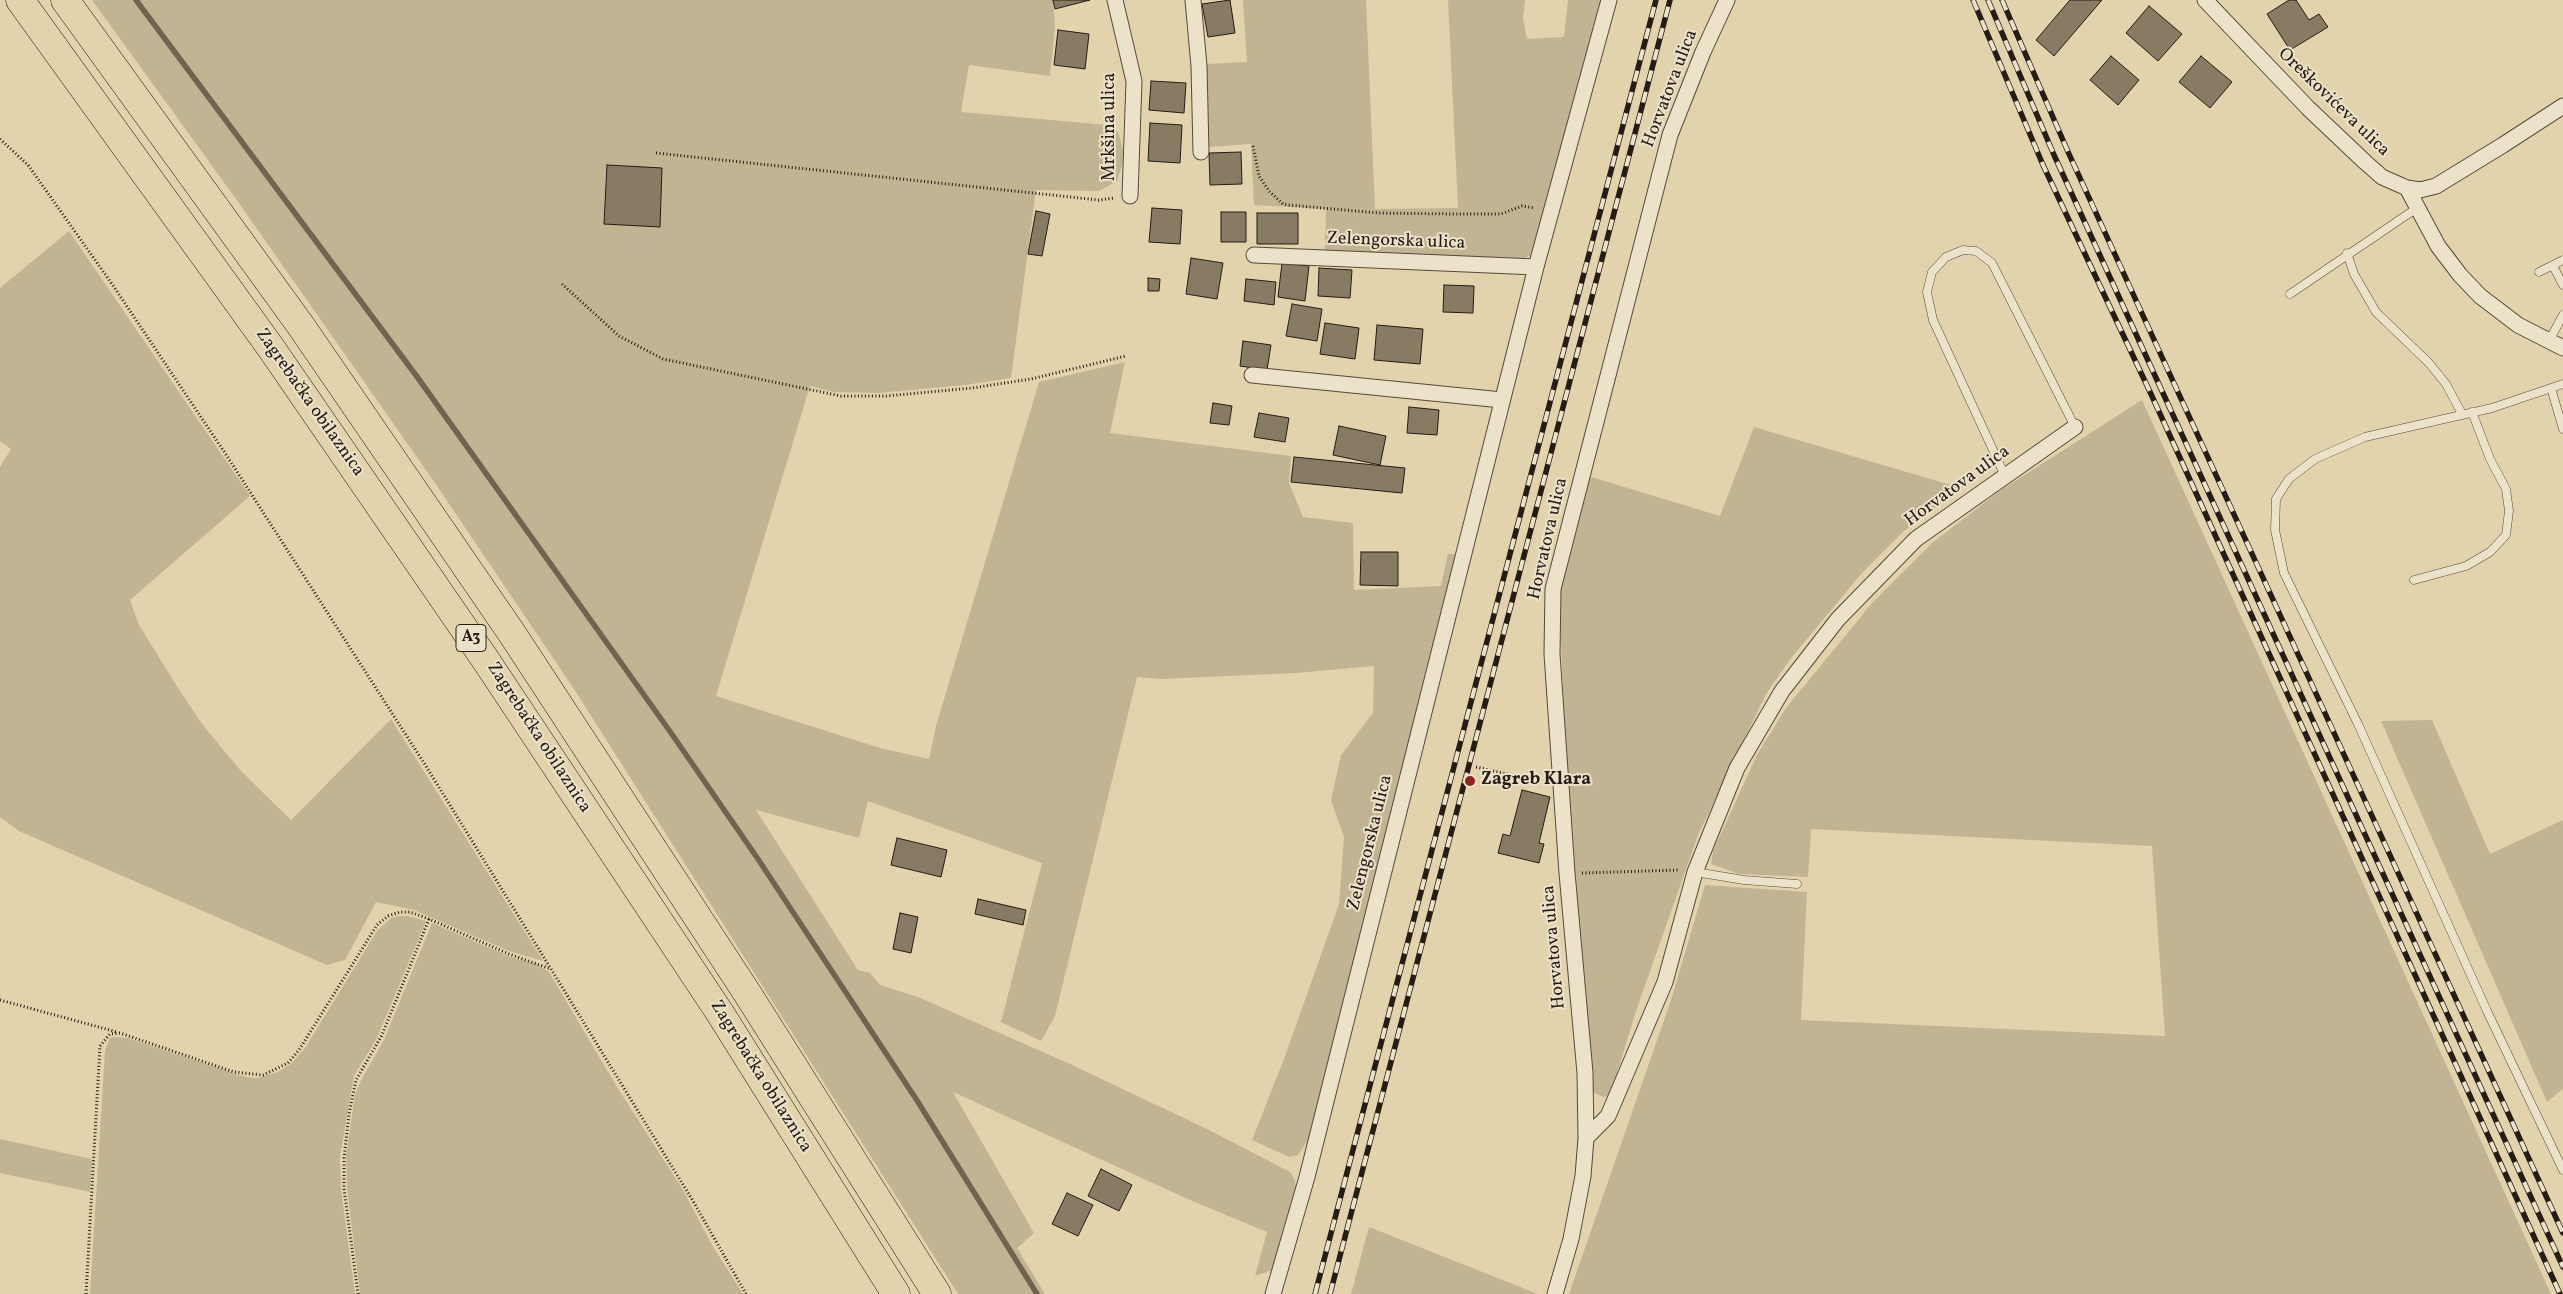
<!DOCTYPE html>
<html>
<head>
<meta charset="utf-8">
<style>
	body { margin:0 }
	canvas { display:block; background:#e2d3ac }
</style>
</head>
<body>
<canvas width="2563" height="1294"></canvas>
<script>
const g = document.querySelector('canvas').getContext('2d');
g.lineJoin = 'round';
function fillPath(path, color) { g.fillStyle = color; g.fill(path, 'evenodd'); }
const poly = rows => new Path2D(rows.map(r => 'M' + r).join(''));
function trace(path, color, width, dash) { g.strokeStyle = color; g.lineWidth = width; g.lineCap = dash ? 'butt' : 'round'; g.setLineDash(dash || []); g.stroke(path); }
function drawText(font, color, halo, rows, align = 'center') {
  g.font = font + ' Vollkorn,serif'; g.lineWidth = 4; g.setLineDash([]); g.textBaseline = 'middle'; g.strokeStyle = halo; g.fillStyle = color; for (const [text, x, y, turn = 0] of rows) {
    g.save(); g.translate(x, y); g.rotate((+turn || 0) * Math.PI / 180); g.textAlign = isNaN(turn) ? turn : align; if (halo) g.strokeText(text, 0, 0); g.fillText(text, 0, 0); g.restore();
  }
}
fillPath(poly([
	[92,0,1053,0,1055,27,1050,76,969,65,961,112,1107,125,1118,132,1125,156,1117,181,1099,191,1036,190,1011,378,965,385,879,393,834,392,810,386,716,696,880,748,929,759,936,726,1039,382,1125,362,1110,433,1291,456,1289,483,1303,517,1353,523,1354,590,1441,586,1448,554,1454,554,1456,557,1308,1140,1298,1155,1289,1157,1252,1140,1284,1059,1339,904,1344,837,1331,800,1341,755,1373,713,1374,666,1296,673,1160,679,1137,677,1055,1016,1041,1041,1001,1022,1042,863,868,801,859,838,756,810,858,970,870,973,880,985,918,997,1070,1064,1209,1130,1290,1172,1295,1180,1296,1189,1273,1270,1255,1276,1267,1232,1190,1200,953,1092,1034,1233,1017,1248,1045,1294,958,1294,574,689,435,483,236,199],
	[1243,0,1366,0,1375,209,1458,208,1448,0,1525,0,1523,18,1527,39,1564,37,1568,0,1602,0,1535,250,1531,255,1521,260,1325,252,1326,209,1254,205,1251,144,1209,147,1207,64,1247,62],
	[69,231,250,496,130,600,139,625,178,688,202,724,241,771,291,820,391,719,543,961,509,951,414,910,376,902,345,960,327,965,19,831,0,817,0,467,11,449,0,441,0,288],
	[2142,400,2551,1294,1569,1294,1671,1000,1705,885,1807,892,1801,1020,2165,1036,2152,846,1811,829,1808,877,1739,874,1711,864,1713,851,1757,755,1786,708,1872,603,1932,543,2001,490],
	[1754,427,1961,488,1903,532,1861,574,1792,657,1766,694,1698,835,1636,1011,1610,1096,1603,1097,1591,1091,1571,867,1559,599,1567,558,1588,476,1720,516],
	[2432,720,2490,854,2563,820,2563,1089,2547,1102,2381,721],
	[399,916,408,916,426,921,377,1038,354,1076,340,1157,341,1189,355,1294,90,1294,105,1051,110,1038,113,1037,128,1038,246,1077,257,1078,278,1072,292,1063,305,1048,377,931,391,918],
	[432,923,511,957,537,964,549,972,617,1087,683,1190,712,1245,743,1294,360,1294,347,1188,346,1156,355,1095,361,1080,384,1040],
	[0,1139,92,1159,90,1192,0,1173],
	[1369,1227,1538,1294,1351,1294]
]), '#c2b492');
trace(poly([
	[136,0,418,378,669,730,758,859,918,1102,1037,1294]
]), '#706451', 5.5);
const building = poly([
	[1053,0,1090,0,1055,9,1053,0],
	[1230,0,1235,33,1208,37,1202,4,1230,0],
	[2070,0,2102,0,2054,56,2036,40,2070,0],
	[2289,0,2296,0,2309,20,2319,14,2328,27,2290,50,2267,14,2289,0],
	[2149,6,2182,34,2158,61,2126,33,2149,6],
	[1058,30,1089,34,1085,69,1054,65,1058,30],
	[2111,56,2139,80,2118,105,2090,80,2111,56],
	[2201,56,2232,82,2210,108,2179,82,2201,56],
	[1151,81,1186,83,1184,113,1149,110,1151,81],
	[1150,123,1182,125,1180,163,1148,161,1150,123],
	[1241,152,1242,184,1210,185,1209,153,1241,152],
	[607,165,662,168,660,227,604,224,607,165],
	[1152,208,1182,210,1180,244,1149,242,1152,208],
	[1036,211,1050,214,1042,256,1028,254,1036,211],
	[1221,212,1246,212,1246,242,1221,242,1221,212],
	[1257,213,1298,213,1298,244,1257,244,1257,213],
	[1191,258,1223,263,1217,299,1186,294,1191,258],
	[1282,263,1309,266,1305,301,1278,297,1282,263],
	[1319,268,1352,270,1350,298,1318,296,1319,268],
	[1148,278,1160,279,1159,291,1148,291,1148,278],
	[1246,279,1276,282,1274,305,1244,301,1246,279],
	[1444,285,1474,286,1473,313,1443,312,1444,285],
	[1292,304,1322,309,1317,341,1286,336,1292,304],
	[1325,323,1359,328,1355,359,1320,354,1325,323],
	[1377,325,1423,329,1420,364,1374,360,1377,325],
	[1243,341,1271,345,1267,370,1240,366,1243,341],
	[1213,403,1232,406,1229,425,1210,423,1213,403],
	[1409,407,1439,410,1437,435,1407,433,1409,407],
	[1259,413,1289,418,1285,442,1254,437,1259,413],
	[1339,426,1386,436,1380,465,1333,455,1339,426],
	[1294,457,1405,468,1402,493,1291,482,1294,457],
	[1361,552,1398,552,1398,586,1360,585,1361,552],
	[1522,790,1550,797,1539,843,1544,844,1539,863,1498,853,1503,834,1510,836,1522,790],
	[897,838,947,850,941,877,891,865,897,838],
	[978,899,1026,910,1023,925,975,914,978,899],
	[900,913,918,917,911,953,893,949,900,913],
	[1101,1169,1132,1185,1119,1211,1088,1196,1101,1169],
	[1067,1193,1093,1205,1078,1236,1052,1224,1067,1193]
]);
fillPath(building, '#887b64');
trace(building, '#261b15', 1);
const lane = poly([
	[2347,253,2354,274,2376,312,2429,363,2446,384,2462,414],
	[2553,266,2563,285],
	[2539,272,2563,260],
	[2290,294,2417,208],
	[2549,341,2563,315],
	[2563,384,2492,408,2365,437,2315,459,2289,479,2276,499,2275,530,2284,573,2358,724,2487,1011,2563,1170],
	[2551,388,2563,429],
	[2005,476,1933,320,1927,292,1932,272,1946,257,1963,250,1976,251,1992,263,2075,427],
	[2414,580,2466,566,2490,552,2506,535,2509,511,2506,489,2490,459,2472,412],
	[1695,872,1744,880,1797,884]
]);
const street = poly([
	[1115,0,1134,81,1130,196],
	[1193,0,1199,66,1201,152],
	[2205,0,2308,108,2365,162,2382,177,2407,188,2420,190,2436,186,2503,145,2563,106],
	[2407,188,2438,246,2460,275,2480,296,2518,325,2563,348],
	[1254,255,1536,267],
	[1252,375,1502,400],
	[1586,1138,1608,1116,1665,982,1695,872,1737,768,1782,691,1838,619,1916,539,2075,427],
	[1273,1294,1307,1177,1536,267,1609,0],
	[1555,1294,1571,1239,1583,1176,1586,1138,1585,1073,1567,873,1552,654,1553,589,1670,135,1703,52,1727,0]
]);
const highway = poly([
	[20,0,271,348,485,659,720,1013,896,1294],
	[65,0,301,326,513,635,749,996,937,1294]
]);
trace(lane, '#55493b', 9);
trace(street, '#55493b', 17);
trace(highway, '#261b15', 29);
trace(poly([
	[0,139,28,165,112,284,225,453,424,763,551,969,693,1201,746,1294],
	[1253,146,1259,176,1269,191,1283,204,1288,205,1379,213,1454,214,1501,214,1522,206,1535,208],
	[656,153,1099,200,1114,198],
	[562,284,619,336,663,359,841,396,886,396,972,388,1031,379,1126,356],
	[1476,767,1515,776],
	[1582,873,1679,870],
	[0,1000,117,1032],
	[86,1294,100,1046,110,1034,120,1033,234,1072,263,1075,288,1063,299,1050,377,925,388,916,400,912,410,912,429,919,509,954,551,969],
	[358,1294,344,1188,344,1158,349,1114,356,1080,382,1035,429,919]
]), '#261b15', 3, [1, 2.5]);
trace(lane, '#ece2c9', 8);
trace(street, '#ece2c9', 15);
trace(highway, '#e2d3ac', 28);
const rail = poly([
	[1973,0,2043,165,2151,394,2560,1294],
	[1988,0,2054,155,2563,1267],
	[2002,0,2069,154,2563,1233],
	[1315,1294,1656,0],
	[1330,1294,1670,0]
]);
trace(rail, '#261b15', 5.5);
trace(rail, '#ece2c9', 4, [11]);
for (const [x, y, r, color] of [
	[1470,781,6,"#8f2418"]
]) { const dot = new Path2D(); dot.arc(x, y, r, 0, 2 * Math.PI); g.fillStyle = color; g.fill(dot); trace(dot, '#ece2c9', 2); }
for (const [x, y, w] of [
	[471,638,30]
]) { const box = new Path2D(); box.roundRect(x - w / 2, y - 13.5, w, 27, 4); g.fillStyle = '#ece2c9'; g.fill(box); trace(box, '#261b15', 1); }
drawText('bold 16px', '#261b15', null, [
	["A3",471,638]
]);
drawText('18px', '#261b15', '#ece2c9', [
	["Horvatova ulica",1671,89,-69],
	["Oreškovićeva ulica",2333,103,44],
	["Mrkšina ulica",1111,127,-90],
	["Zelengorska ulica",1396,242,2],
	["Zagrebačka obilaznica",309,403,55],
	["Horvatova ulica",1958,487,-36],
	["Horvatova ulica",1549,539,-77],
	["Zagrebačka obilaznica",538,738,57],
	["Zelengorska ulica",1371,843,-76],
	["Horvatova ulica",1555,947,-95],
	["Zagrebačka obilaznica",760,1077,58]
]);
drawText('bold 18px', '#261b15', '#ece2c9', [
	["Zagreb Klara",1481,781]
], 'left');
</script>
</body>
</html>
